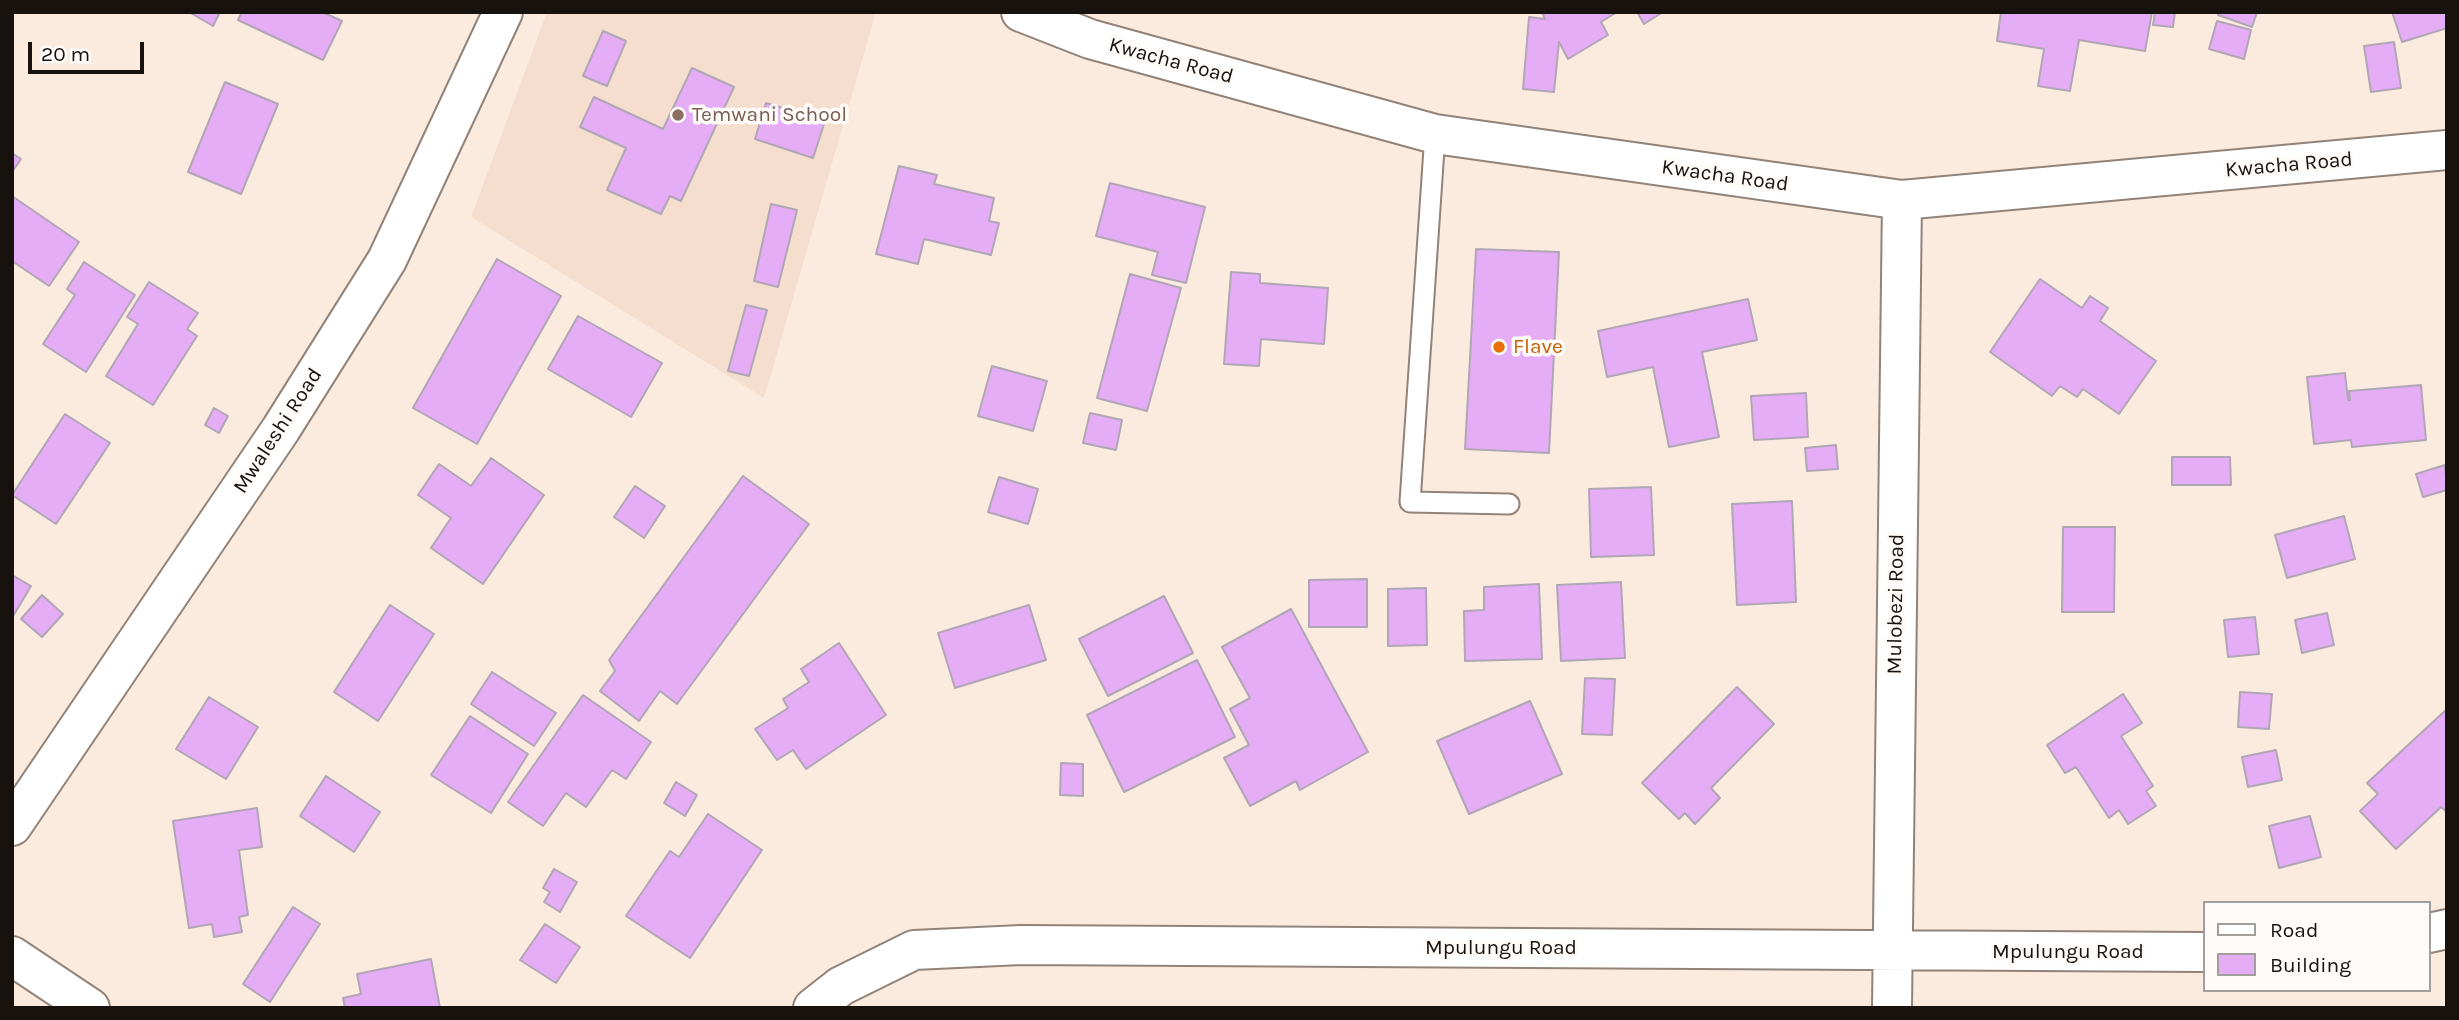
<!DOCTYPE html>
<html>
<head>
<meta charset="utf-8">
<style>
	body { margin:0 }
	#map { position:relative; width:2459px; height:1020px; overflow:hidden; background:#fbebdf; font-family:Karla,sans-serif }
	canvas { display:block }
	.frame { position:absolute; inset:0; border:14px solid #18120e; pointer-events:none }
	.legend { position:absolute; left:2203px; top:901px; width:228px; height:91px; box-sizing:border-box; background:#fefbf9; border:2px solid #a29e9b; margin:0; padding:9px 12px; list-style:none; font-size:21px; color:#18120e }
	.legend li { display:flex; align-items:center; gap:14px; height:35px }
	.legend b { width:35px; border:2px solid #a29e9b }
	.scale { position:absolute; left:28px; top:42px; width:116px; height:32px; box-sizing:border-box; border:4px solid #18120e; border-top:0; padding-left:9px; font-size:21px; line-height:24px; white-space:nowrap; color:#18120e; -webkit-text-stroke:5px #fefbf9; paint-order:stroke }
</style>
</head>
<body>
<div id="map">
<canvas width="2459" height="1020"></canvas>
<div class="frame"></div>
<ul class="legend">
<li><b style="height:9px;background:#fff"></b>Road</li>
<li><b style="height:19px;background:#e6adf7"></b>Building</li>
</ul>
<div class="scale">20 m</div>
</div>
<script>
const g = document.querySelector('canvas').getContext('2d');
g.lineJoin = 'round';
function fillPath(path, color) { g.fillStyle = color; g.fill(path, 'evenodd'); }
const poly = rows => new Path2D(rows.map(r => 'M' + r).join(''));
function trace(path, color, width, dash) { g.strokeStyle = color; g.lineWidth = width; g.lineCap = dash ? 'butt' : 'round'; g.setLineDash(dash || []); g.stroke(path); }
function drawText(font, color, halo, rows, align = 'center') {
  g.font = font + ' Karla,sans-serif'; g.lineWidth = 7; g.setLineDash([]); g.textBaseline = 'middle'; g.strokeStyle = halo; g.fillStyle = color; for (const [text, x, y, turn = 0] of rows) {
    g.save(); g.translate(x, y); g.rotate((+turn || 0) * Math.PI / 180); g.textAlign = isNaN(turn) ? turn : align; if (halo) g.strokeText(text, 0, 0); g.fillText(text, 0, 0); g.restore();
  }
}
fillPath(poly([
	[547,12,876,12,764,398,471,217]
]), '#f5dece');
const building = poly([
	[189,12,220,12,213,26,189,12],
	[242,12,322,12,342,21,323,60,238,20,242,12],
	[1542,12,1617,12,1601,22,1608,35,1568,59,1559,42,1554,92,1523,89,1529,17,1545,19,1542,12],
	[1637,12,1663,12,1644,24,1637,12],
	[2001,12,2152,12,2145,51,2079,40,2070,91,2038,86,2044,49,1997,41,2001,12],
	[2155,12,2175,12,2173,27,2153,25,2155,12],
	[2219,12,2257,12,2252,27,2218,15,2219,12],
	[2392,12,2447,12,2447,28,2402,42,2392,12],
	[2217,21,2251,30,2244,59,2209,49,2217,21],
	[603,31,626,41,607,86,583,76,603,31],
	[2394,42,2401,88,2371,92,2364,46,2394,42],
	[692,68,734,87,681,201,670,196,661,214,607,190,626,148,580,127,594,97,663,129,692,68],
	[225,82,278,104,241,194,188,172,225,82],
	[766,103,825,121,813,158,755,139,766,103],
	[12,153,21,159,12,172,12,153],
	[899,166,937,175,934,184,994,198,989,221,999,223,991,255,924,239,918,264,876,254,899,166],
	[1110,183,1205,207,1186,283,1152,275,1158,252,1096,236,1110,183],
	[12,196,79,242,49,286,12,261,12,196],
	[771,204,797,210,778,287,754,281,771,204],
	[1476,249,1559,252,1549,453,1465,449,1476,249],
	[497,259,561,296,477,444,413,408,497,259],
	[84,262,135,295,86,372,43,344,75,295,67,289,84,262],
	[1231,272,1260,274,1260,283,1328,288,1324,344,1261,339,1259,366,1224,364,1231,272],
	[1130,274,1181,288,1147,411,1097,398,1130,274],
	[2040,279,2082,308,2090,296,2108,308,2100,321,2156,361,2119,414,2083,389,2077,397,2060,386,2052,396,1990,352,2040,279],
	[149,282,198,313,187,329,197,336,153,405,106,376,138,324,127,317,149,282],
	[1748,299,1757,340,1702,352,1719,437,1669,447,1653,367,1607,377,1598,331,1748,299],
	[746,305,767,310,749,376,728,371,746,305],
	[578,316,662,363,631,417,548,369,578,316],
	[992,366,1047,381,1033,431,978,416,992,366],
	[2345,373,2348,400,2350,400,2349,391,2421,385,2426,440,2352,447,2351,440,2314,444,2307,377,2345,373],
	[1806,393,1808,437,1754,440,1751,396,1806,393],
	[214,408,228,416,219,433,205,425,214,408],
	[1090,413,1122,420,1116,450,1083,443,1090,413],
	[65,414,110,443,56,524,12,495,65,414],
	[1836,445,1838,469,1807,471,1805,448,1836,445],
	[2172,457,2230,457,2231,485,2172,485,2172,457],
	[491,458,544,495,483,584,431,548,451,518,418,495,439,464,471,486,491,458],
	[2445,465,2447,490,2423,497,2416,474,2445,465],
	[743,476,809,524,677,704,660,691,639,721,600,691,615,671,609,660,743,476],
	[999,477,1038,489,1028,524,988,512,999,477],
	[635,486,665,506,644,538,614,517,635,486],
	[1651,487,1654,555,1591,557,1589,489,1651,487],
	[1792,501,1796,602,1737,605,1732,504,1792,501],
	[2344,516,2355,559,2287,578,2275,535,2344,516],
	[2063,527,2115,527,2114,612,2062,612,2063,527],
	[12,575,31,586,12,618,12,575],
	[1367,579,1367,627,1309,627,1309,580,1367,579],
	[1621,582,1625,658,1561,661,1557,585,1621,582],
	[1539,584,1542,659,1465,661,1464,611,1484,610,1484,587,1539,584],
	[1426,588,1427,645,1388,646,1388,589,1426,588],
	[42,595,63,614,42,637,21,619,42,595],
	[1164,596,1193,653,1108,696,1079,639,1164,596],
	[390,605,434,634,378,721,334,692,390,605],
	[1029,605,1046,660,955,688,938,633,1029,605],
	[1291,609,1368,752,1300,790,1296,781,1250,806,1224,758,1249,745,1230,709,1250,698,1222,647,1291,609],
	[2327,613,2334,645,2302,653,2295,620,2327,613],
	[2255,617,2259,654,2228,657,2224,620,2255,617],
	[839,643,886,715,806,769,793,750,777,760,755,729,788,708,783,699,809,682,801,669,839,643],
	[1197,660,1235,737,1124,792,1087,715,1197,660],
	[492,672,556,713,534,746,471,704,492,672],
	[1585,678,1615,679,1612,735,1582,734,1585,678],
	[1737,687,1774,724,1711,788,1720,798,1695,824,1685,813,1679,819,1642,783,1737,687],
	[2240,692,2272,694,2269,729,2238,727,2240,692],
	[2123,694,2142,723,2121,736,2153,786,2146,791,2156,806,2128,824,2119,810,2109,818,2076,767,2065,773,2047,745,2123,694],
	[583,695,651,742,626,779,612,770,586,807,566,793,543,826,508,802,583,695],
	[209,697,258,727,226,779,176,749,209,697],
	[1530,701,1562,774,1469,814,1437,741,1530,701],
	[2447,709,2447,812,2441,807,2396,849,2360,811,2378,794,2367,783,2447,709],
	[470,716,528,754,491,813,431,775,470,716],
	[2276,750,2282,780,2248,787,2242,757,2276,750],
	[1061,763,1083,764,1083,796,1060,795,1061,763],
	[326,776,380,812,354,852,300,816,326,776],
	[676,782,697,795,685,816,664,803,676,782],
	[257,808,262,847,239,850,248,915,239,917,242,932,214,937,212,924,189,928,173,821,257,808],
	[708,814,762,850,690,958,626,916,670,851,679,857,708,814],
	[2310,816,2321,857,2279,868,2269,826,2310,816],
	[554,869,577,882,560,912,544,902,550,892,543,888,554,869],
	[293,907,320,924,270,1002,243,984,293,907],
	[545,924,580,947,556,983,520,960,545,924],
	[431,959,440,1008,345,1008,343,998,361,994,357,974,431,959]
]);
fillPath(building, '#e6adf7');
trace(building, '#b1a6b5', 2);
const service = poly([
	[1435,134,1410,502,1509,504]
]);
const minor = poly([
	[12,826,281,429,387,260,503,12],
	[2429,933,2447,929],
	[12,956,90,1008],
	[813,1008,841,986,914,950,1021,945,2205,952],
	[1892,1008,1902,200]
]);
const secondary = poly([
	[1021,12,1090,39,1435,134,1902,200,2447,150]
]);
trace(service, '#928379', 23);
trace(minor, '#928379', 42);
trace(secondary, '#928379', 42);
trace(service, '#fff', 19);
trace(minor, '#fff', 38);
trace(secondary, '#fff', 38);
for (const [x, y, r, color] of [
	[678,115,7,"#8d6e63"],
	[1499,347,7,"#e8710a"]
]) { const dot = new Path2D(); dot.arc(x, y, r, 0, 2 * Math.PI); g.fillStyle = color; g.fill(dot); trace(dot, '#fefbf9', 2.5); }
drawText('21px', '#18120e', '#fefbf9', [
	["Kwacha Road",1171,61,15],
	["Kwacha Road",2289,165,-5],
	["Kwacha Road",1725,176,8],
	["Mwaleshi Road",278,431,-57],
	["Mulobezi Road",1896,604,-89],
	["Mpulungu Road",1501,948],
	["Mpulungu Road",2068,952]
]);
drawText('21px', '#785e54', '#fefbf9', [
	["Temwani School",692,115]
], 'left');
drawText('21px', '#c56008', '#fefbf9', [
	["Flave",1513,347]
], 'left');
</script>
</body>
</html>
